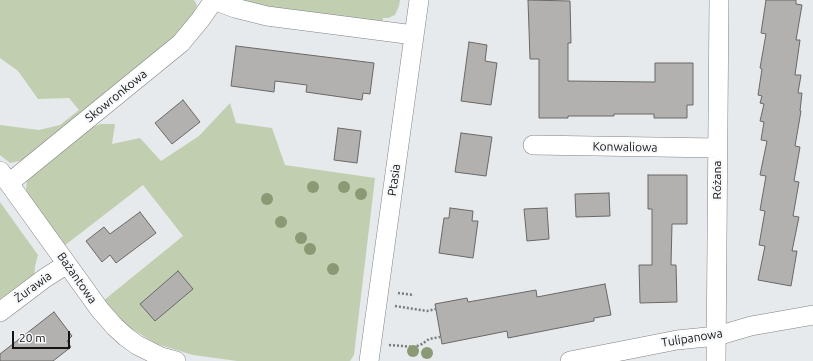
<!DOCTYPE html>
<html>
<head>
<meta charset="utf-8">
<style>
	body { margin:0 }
	#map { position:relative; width:813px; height:361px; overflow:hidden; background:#e7eaec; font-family:Ubuntu,sans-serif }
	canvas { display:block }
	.scale { position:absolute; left:12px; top:331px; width:58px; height:18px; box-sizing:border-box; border:2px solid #141415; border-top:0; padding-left:5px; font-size:12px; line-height:14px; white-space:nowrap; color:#141415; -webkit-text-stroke:3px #f5f7f9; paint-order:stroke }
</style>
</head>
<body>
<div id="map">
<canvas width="813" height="361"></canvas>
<div class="scale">20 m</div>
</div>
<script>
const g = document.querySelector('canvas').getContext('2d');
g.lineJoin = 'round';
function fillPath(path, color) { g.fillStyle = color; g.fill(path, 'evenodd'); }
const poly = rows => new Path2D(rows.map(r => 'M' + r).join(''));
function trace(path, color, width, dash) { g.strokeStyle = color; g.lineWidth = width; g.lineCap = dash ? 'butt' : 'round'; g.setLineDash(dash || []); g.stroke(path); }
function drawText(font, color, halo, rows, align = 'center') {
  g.font = font + ' Ubuntu,sans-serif'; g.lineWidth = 4; g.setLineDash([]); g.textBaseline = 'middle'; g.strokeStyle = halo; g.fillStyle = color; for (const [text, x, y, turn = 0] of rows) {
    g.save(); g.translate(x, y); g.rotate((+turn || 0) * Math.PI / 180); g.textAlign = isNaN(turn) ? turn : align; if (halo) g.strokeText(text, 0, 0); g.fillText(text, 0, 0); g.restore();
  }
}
fillPath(poly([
	[0,0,194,0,197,5,193,17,179,36,24,160,10,163,0,155,0,125,39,130,60,125,79,110,69,98,38,99,18,71,0,58],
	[232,0,400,0,399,6,395,15,388,18,383,18,382,23,261,8],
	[230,103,236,123,272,128,285,165,375,178,354,355,350,361,237,361,193,355,157,344,125,325,103,301,114,292,183,236,143,185,64,246,29,197,26,189,27,181,90,128,101,124,115,124,112,144,140,138,161,161,199,136],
	[0,202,38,255,35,266,34,278,0,303]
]), '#c2ceb0');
const building = poly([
	[528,0,570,1,571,43,568,43,568,81,655,82,655,63,693,63,693,105,687,105,687,118,654,118,654,114,614,114,614,116,568,116,568,118,539,118,539,59,530,59,528,0],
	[766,0,796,0,796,4,802,5,796,40,800,40,795,75,801,75,798,93,802,93,800,111,801,111,795,146,800,147,794,181,799,182,793,216,799,217,792,251,797,251,791,286,758,280,765,246,759,245,765,211,760,210,766,176,760,175,767,141,761,140,764,122,760,121,764,104,760,103,762,96,758,95,762,69,760,68,766,34,761,33,766,0],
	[469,42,487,45,485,61,497,63,491,105,461,101,469,42],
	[236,46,374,63,370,94,363,93,362,100,306,92,307,85,275,81,274,92,231,86,236,46],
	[183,100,200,122,172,144,155,123,183,100],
	[338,128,361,131,357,163,334,160,338,128],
	[461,133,492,137,486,176,455,172,461,133],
	[648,175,687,175,687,224,672,224,671,265,676,265,677,302,640,303,639,265,652,265,652,209,648,209,648,175],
	[609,193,610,216,576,217,575,194,609,193],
	[450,208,473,211,472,221,478,221,473,258,439,253,444,218,449,218,450,208],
	[547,208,549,239,527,241,524,209,547,208],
	[140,212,156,233,116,263,110,255,102,262,86,241,104,227,110,234,140,212],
	[178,271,193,289,155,321,140,304,178,271],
	[605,284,611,315,594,318,594,321,508,338,507,331,442,344,435,304,467,298,468,302,536,290,537,297,605,284],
	[54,312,72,336,67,341,71,347,53,361,0,361,0,354,54,312]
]);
fillPath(building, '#b3b1af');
trace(building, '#6a6866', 1);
const street = poly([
	[214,0,235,8,267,16,414,35],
	[533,145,717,148],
	[0,171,100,310,115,327,126,337,137,345,161,357,176,361],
	[9,183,181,43,200,20,214,0],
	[0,312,45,278,67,264],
	[369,361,419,0],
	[570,361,677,340,717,336,751,326,813,315],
	[716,361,719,0]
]);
trace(street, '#808284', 20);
trace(poly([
	[398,293,414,295],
	[395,306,427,311,436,309],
	[389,345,415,347,422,344,429,339,440,337]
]), '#797b7c', 2.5, [2, 2]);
trace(street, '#fff', 19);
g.fillStyle = '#8c9975';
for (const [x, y] of [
	[313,187],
	[344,187],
	[361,194],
	[267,199],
	[281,222],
	[301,238],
	[310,249],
	[333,269],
	[413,351],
	[427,353]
]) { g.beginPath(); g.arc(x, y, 6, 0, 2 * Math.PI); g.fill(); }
drawText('12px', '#141415', '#f5f7f9', [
	["Skowronkowa",116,96,-39],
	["Konwaliowa",625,147,1],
	["Ptasia",394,180,-82],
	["Różana",717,180,-90],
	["Bażantowa",77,278,55],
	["Żurawia",33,287,-36],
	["Tulipanowa",692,338,-9]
]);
</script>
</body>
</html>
